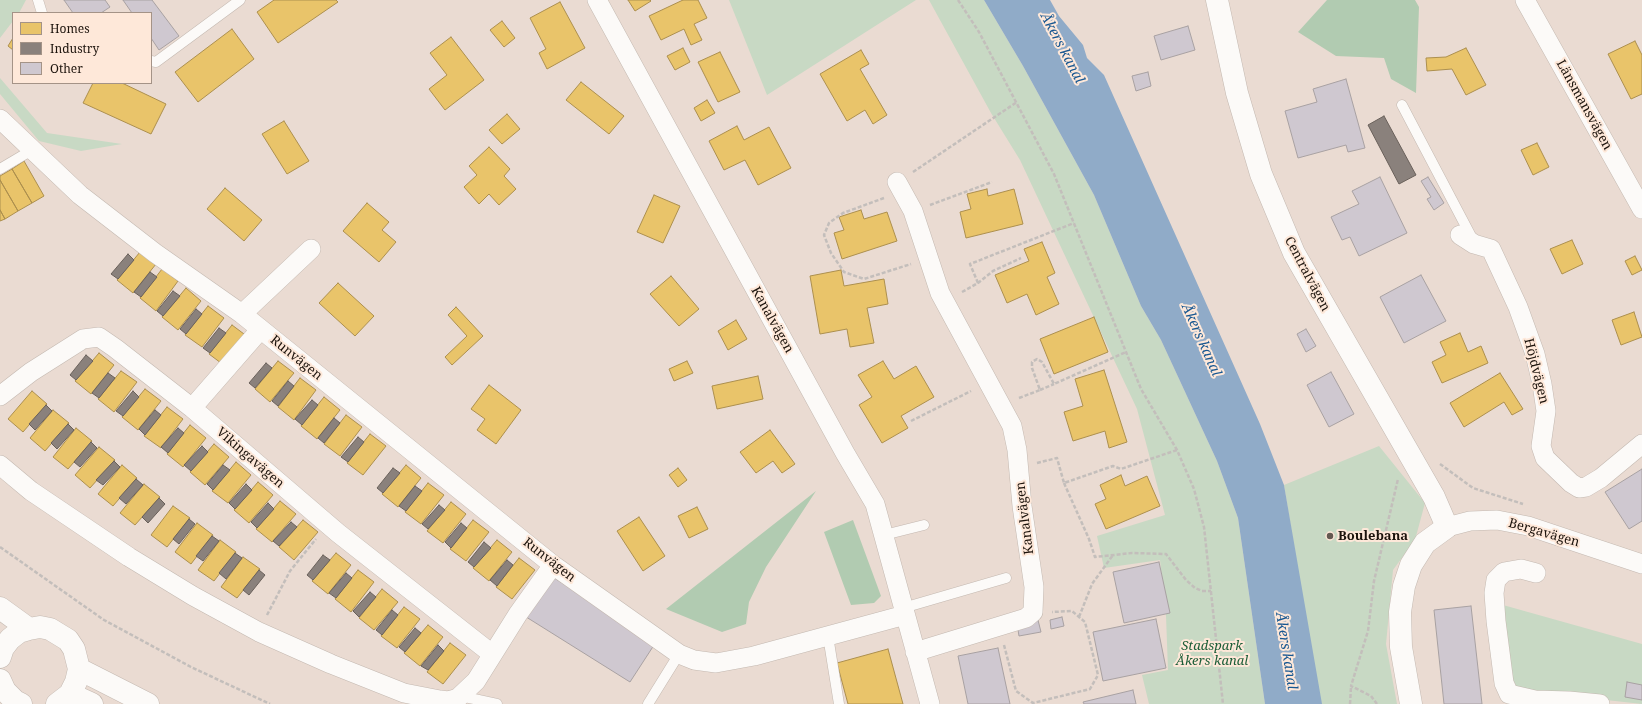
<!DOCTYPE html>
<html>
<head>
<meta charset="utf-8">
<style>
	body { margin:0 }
	#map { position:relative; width:1642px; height:704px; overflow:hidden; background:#eadbd2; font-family:"Noto Serif",serif }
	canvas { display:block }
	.legend { position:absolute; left:12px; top:12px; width:140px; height:72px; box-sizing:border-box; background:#fee8d9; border:1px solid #a49387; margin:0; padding:5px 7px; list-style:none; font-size:12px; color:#1c130c }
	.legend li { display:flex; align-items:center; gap:8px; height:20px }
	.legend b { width:20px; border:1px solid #a49387 }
</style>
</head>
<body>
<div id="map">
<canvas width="1642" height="704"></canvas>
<ul class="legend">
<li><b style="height:11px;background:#e9c46a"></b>Homes</li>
<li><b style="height:11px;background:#8a817c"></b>Industry</li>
<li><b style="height:11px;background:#cfc8d0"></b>Other</li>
</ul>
</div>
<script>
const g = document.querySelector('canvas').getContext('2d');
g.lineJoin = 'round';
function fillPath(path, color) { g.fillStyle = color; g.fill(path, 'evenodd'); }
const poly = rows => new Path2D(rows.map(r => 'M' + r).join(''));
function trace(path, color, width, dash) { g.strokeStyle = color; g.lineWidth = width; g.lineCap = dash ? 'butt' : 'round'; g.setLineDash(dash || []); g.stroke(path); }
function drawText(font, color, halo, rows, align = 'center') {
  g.font = font + ' "Noto Serif",serif'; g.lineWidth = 4; g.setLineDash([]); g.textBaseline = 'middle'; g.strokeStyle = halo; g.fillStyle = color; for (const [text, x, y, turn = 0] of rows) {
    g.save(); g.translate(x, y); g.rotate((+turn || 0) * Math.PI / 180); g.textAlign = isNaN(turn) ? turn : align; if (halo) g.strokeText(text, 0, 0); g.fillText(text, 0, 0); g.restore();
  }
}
fillPath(poly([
	[0,0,26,0,19,13,13,13,13,21,0,38],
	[729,0,916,0,767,95],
	[929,0,984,0,1023,66,1094,195,1141,306,1161,340,1217,461,1238,518,1265,704,1149,704,1142,675,1168,670,1166,616,1160,560,1104,568,1097,536,1165,515,1137,409,1020,160,991,113],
	[0,78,47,133,122,144,81,151,39,141,0,94],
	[1379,446,1425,503,1415,540,1393,570,1386,644,1397,704,1320,704,1284,485],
	[1503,605,1642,644,1642,704,1516,690,1508,675]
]), '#c8d9c4');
fillPath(poly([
	[1327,0,1415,0,1419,7,1416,93,1391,79,1384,58,1336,56,1298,32],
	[816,491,766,567,749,602,746,624,722,632,666,609],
	[853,520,881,596,874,603,851,605,824,532]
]), '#b1cbb1');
fillPath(poly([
	[984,0,1050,0,1059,16,1083,45,1087,58,1104,75,1260,424,1284,485,1322,704,1265,704,1238,518,1217,461,1161,340,1141,306,1094,195,1023,66]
]), '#90abc8');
const homes = poly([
	[274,0,336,0,338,2,278,43,257,12,274,0],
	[628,0,650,0,651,1,635,11,628,0],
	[683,0,698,0,707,18,694,24,702,40,691,45,684,29,661,40,649,16,683,0],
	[560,2,585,48,547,69,539,53,546,49,530,18,560,2],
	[502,21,515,38,504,47,490,30,502,21],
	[232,29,254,59,198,102,175,72,232,29],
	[451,37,484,80,445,110,429,89,447,75,430,53,451,37],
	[13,38,13,50,8,46,13,38],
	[1635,41,1642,55,1642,94,1631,99,1608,54,1635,41],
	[683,48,690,62,675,70,667,56,683,48],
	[1466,48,1486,85,1466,95,1452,69,1427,71,1426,58,1446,57,1466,48],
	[861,50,869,64,860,69,887,115,873,124,865,110,847,121,820,74,861,50],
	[720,52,740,92,718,102,698,62,720,52],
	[581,82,624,116,609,134,566,100,581,82],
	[93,83,122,83,166,104,151,134,83,103,93,83],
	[707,100,715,113,701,121,694,108,707,100],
	[507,114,520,129,502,144,489,130,507,114],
	[284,121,309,161,287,174,262,134,284,121],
	[737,126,744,140,769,127,791,168,758,185,745,160,724,170,709,141,737,126],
	[1537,143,1549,167,1533,175,1521,150,1537,143],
	[489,147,510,169,504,176,516,189,499,205,489,194,479,204,464,187,477,175,469,166,489,147],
	[24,161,44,196,32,203,12,169,24,161],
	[12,169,32,203,18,211,0,180,0,176,12,169],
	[0,180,18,211,5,219,0,210,0,180],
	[225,188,262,220,244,241,207,209,225,188],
	[987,189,988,196,1014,189,1023,224,966,238,960,212,971,209,967,194,987,189],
	[654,195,680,206,663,243,637,232,654,195],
	[367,203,389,222,382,230,396,242,379,262,343,231,367,203],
	[0,210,5,219,0,221,0,210],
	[861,210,864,219,887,212,897,241,842,259,834,233,844,230,839,217,861,210],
	[1572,240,1583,264,1562,274,1550,249,1572,240],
	[1042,242,1055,273,1047,277,1059,304,1036,315,1027,294,1007,303,995,275,1029,261,1024,249,1042,242],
	[140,252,156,264,133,293,117,280,140,252],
	[1635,256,1642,270,1632,275,1625,261,1635,256],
	[162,269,178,281,156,311,140,298,162,269],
	[841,270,844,286,884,279,888,304,867,308,874,343,850,347,847,329,820,334,810,276,841,270],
	[671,276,699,309,679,326,650,294,671,276],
	[338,283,374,316,355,336,319,303,338,283],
	[186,288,201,301,178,330,162,317,186,288],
	[208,306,224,318,202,347,185,335,208,306],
	[456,307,483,336,452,365,445,357,467,336,448,315,456,307],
	[1634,312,1642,337,1621,345,1612,320,1634,312],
	[1094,317,1108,352,1054,374,1040,339,1094,317],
	[736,320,747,339,728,350,718,331,736,320],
	[232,325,248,337,225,366,209,354,232,325],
	[1460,333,1468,352,1481,346,1488,363,1442,383,1432,362,1446,355,1440,342,1460,333],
	[99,353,114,365,91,394,75,381,99,353],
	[278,361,294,373,270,402,255,389,278,361],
	[687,361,693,373,674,381,669,369,687,361],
	[883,361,894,379,916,366,934,397,901,416,908,428,882,443,859,405,872,397,858,375,883,361],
	[1104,370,1127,442,1109,448,1105,431,1073,441,1064,412,1083,406,1075,379,1104,370],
	[121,371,137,382,114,412,98,399,121,371],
	[1500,373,1523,409,1512,415,1504,402,1464,427,1450,403,1500,373],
	[758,376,763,399,717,409,712,386,758,376],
	[300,378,316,390,294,420,278,407,300,378],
	[489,385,521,410,496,444,477,430,485,419,471,409,489,385],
	[145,389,161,401,138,430,122,417,145,389],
	[32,391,47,404,23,432,8,419,32,391],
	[324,397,340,410,317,439,301,426,324,397],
	[167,407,183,419,161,448,144,436,167,407],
	[53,410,69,423,45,451,30,438,53,410],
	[346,415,362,427,340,456,324,444,346,415],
	[190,425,206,438,183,467,167,454,190,425],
	[76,428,92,441,68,469,53,457,76,428],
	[770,430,795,464,782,473,773,461,756,473,740,452,770,430],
	[370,434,386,446,363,475,347,463,370,434],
	[214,444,229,457,205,485,190,472,214,444],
	[99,447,115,460,90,488,75,475,99,447],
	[236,462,251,475,228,503,212,491,236,462],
	[122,465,137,478,113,506,98,494,122,465],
	[406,465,421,478,398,507,382,494,406,465],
	[678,468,687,480,678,487,669,475,678,468],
	[1121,475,1125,486,1147,476,1160,506,1106,529,1095,504,1106,499,1100,485,1121,475],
	[258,482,273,495,249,523,234,510,258,482],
	[428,483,444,495,421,524,405,512,428,483],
	[144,484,160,497,135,525,120,513,144,484],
	[280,501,296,514,272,542,256,529,280,501],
	[451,502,466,514,443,543,427,531,451,502],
	[173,506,190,518,167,547,151,535,173,506],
	[697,507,708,529,689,538,678,516,697,507],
	[639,517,665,556,643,571,617,531,639,517],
	[303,520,318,532,294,560,279,547,303,520],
	[473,520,489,532,466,561,450,549,473,520],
	[197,523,213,535,191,564,175,552,197,523],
	[220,540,236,552,214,581,198,570,220,540],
	[497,540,512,552,489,581,473,568,497,540],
	[336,553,351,565,328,594,312,581,336,553],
	[243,557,260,569,237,598,221,587,243,557],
	[519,558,535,570,512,599,496,587,519,558],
	[358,570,374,582,351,612,335,599,358,570],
	[382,589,398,602,374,630,359,618,382,589],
	[404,607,420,619,397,648,381,636,404,607],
	[428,625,443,637,420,666,404,653,428,625],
	[450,643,466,655,443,684,427,672,450,643],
	[888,649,903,704,848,704,837,663,888,649]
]);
fillPath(homes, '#e9c46a');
trace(homes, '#ac8f4e', 1);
const industry = poly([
	[1384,116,1416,175,1399,184,1368,125,1384,116],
	[128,254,134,260,118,279,111,274,128,254],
	[150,272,157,277,141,297,134,292,150,272],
	[173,291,180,296,163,316,157,311,173,291],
	[196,309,202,314,186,334,180,329,196,309],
	[219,328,226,333,210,353,203,348,219,328],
	[86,355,93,361,76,380,70,375,86,355],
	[266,363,272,368,255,388,249,383,266,363],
	[108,373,115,378,99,398,92,393,108,373],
	[288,381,294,386,278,406,272,401,288,381],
	[133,391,139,397,123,416,116,411,133,391],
	[312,400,318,405,302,425,295,419,312,400],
	[46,405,52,411,35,430,29,424,46,405],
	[155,410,161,415,145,435,139,429,155,410],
	[334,418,340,423,324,443,318,438,334,418],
	[68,424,74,430,57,449,51,443,68,424],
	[178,428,184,433,168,453,161,447,178,428],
	[358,437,364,442,348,462,341,457,358,437],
	[91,442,97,448,80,467,74,462,91,442],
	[202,446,208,452,191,471,184,465,202,446],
	[114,461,120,467,103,485,96,480,114,461],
	[223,465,230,470,213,490,207,484,223,465],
	[393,468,400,473,383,493,377,488,393,468],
	[136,479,143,485,126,504,119,498,136,479],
	[246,484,252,490,235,509,229,503,246,484],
	[415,486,422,491,406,511,399,506,415,486],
	[159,498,165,504,148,523,142,517,159,498],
	[268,503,274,509,257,528,251,522,268,503],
	[439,505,445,510,428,529,422,524,439,505],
	[189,519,195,524,179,544,173,539,189,519],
	[291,522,297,527,279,546,273,541,291,522],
	[461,523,467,528,451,548,445,542,461,523],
	[212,536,219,541,203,561,196,556,212,536],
	[484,542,491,548,474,567,468,562,484,542],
	[235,553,242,558,226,579,219,573,235,553],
	[323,555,330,560,313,580,307,575,323,555],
	[507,560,513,565,497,586,490,580,507,560],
	[259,570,265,575,249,595,243,590,259,570],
	[346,573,352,578,336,598,329,593,346,573],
	[370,592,376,597,359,617,353,611,370,592],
	[392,610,398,615,382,635,376,630,392,610],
	[415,628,421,633,405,652,399,647,415,628],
	[438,645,444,651,428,670,421,666,438,645]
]);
fillPath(industry, '#8a817c');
trace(industry, '#69605a', 1);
const building = poly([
	[64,0,105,0,110,7,101,13,73,13,64,0],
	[123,0,152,0,179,36,159,50,151,38,151,13,132,13,123,0],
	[1188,26,1195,50,1161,60,1154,36,1188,26],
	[1148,72,1151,86,1136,91,1132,76,1148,72],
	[1346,79,1365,148,1348,152,1346,145,1298,158,1285,111,1317,102,1313,89,1346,79],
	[1380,177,1407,233,1359,256,1350,237,1342,240,1331,217,1359,204,1352,191,1380,177],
	[1428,177,1444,203,1434,210,1427,199,1431,197,1421,181,1428,177],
	[1421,275,1446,321,1404,343,1380,297,1421,275],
	[1306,329,1316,346,1306,352,1297,334,1306,329],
	[1331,372,1354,414,1329,427,1307,385,1331,372],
	[1642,469,1642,521,1629,529,1605,492,1642,469],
	[1159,562,1170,613,1124,623,1113,572,1159,562],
	[548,574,656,642,630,682,523,615,548,574],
	[1471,606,1482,704,1444,704,1434,610,1471,606],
	[1062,617,1064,626,1051,629,1050,620,1062,617],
	[1156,619,1166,668,1103,681,1093,632,1156,619],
	[1038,620,1041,632,1019,636,1017,624,1038,620],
	[998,648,1010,704,968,704,958,656,998,648],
	[1627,682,1642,685,1642,700,1625,697,1627,682],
	[1133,690,1136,704,1084,704,1083,702,1133,690]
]);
fillPath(building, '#cfc8d0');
trace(building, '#a8a1a2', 1);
const lane = poly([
	[38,0,42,13],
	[151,61,156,62,240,0],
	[1402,105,1472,238],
	[0,169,32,150],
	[884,535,924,525],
	[903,608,1006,578],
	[828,636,839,704],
	[460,696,497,704],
	[648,704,679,654]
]);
const street = poly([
	[597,0,845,453,875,504,930,704],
	[1525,0,1642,209],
	[0,119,80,195,155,253,242,314,553,565,679,654,694,660,716,663,754,656,905,615],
	[897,182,913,211,940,293,1012,426,1017,450,1022,506,1034,587,1033,612,1026,618,915,652],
	[1460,235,1474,244,1491,249,1518,307,1535,354,1542,384,1546,411,1541,446,1545,458,1571,483,1579,488,1586,487,1601,478,1642,444],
	[242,314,311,249],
	[0,396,31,372,83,339,99,337,115,348,192,408,338,533,492,654],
	[192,408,260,330],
	[0,465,31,491,129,557,193,596,259,632,331,664,404,693,440,700,448,701,458,698,476,681,518,614,553,565],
	[1447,527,1470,521,1497,520,1528,526,1642,564],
	[1536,573,1521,569,1504,572,1496,580,1494,593,1496,621,1504,683,1509,694,1535,700,1569,701,1600,704]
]);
const secondary = poly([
	[1217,0,1237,93,1261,174,1294,253,1434,497,1447,527,1425,543,1411,565,1404,586,1400,612,1401,647,1411,704]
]);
const primary = poly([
	[0,608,29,629],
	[0,657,3,648,10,639,19,632,29,629,40,627,50,629,68,640,74,649,79,669,76,682,70,694,57,704],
	[79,669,148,704],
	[0,680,5,691,15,701,21,704],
	[70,694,92,704]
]);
trace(lane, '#c3b8b0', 11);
trace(street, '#c3b8b0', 20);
trace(secondary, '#c3b8b0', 23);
trace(primary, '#c3b8b0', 23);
trace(poly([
	[958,0,979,32,1054,174,1141,389,1177,450,1194,489,1204,527,1223,704],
	[913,172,1017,102],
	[884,198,843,213,829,223,824,235,831,253,844,272,864,279,911,264],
	[930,205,992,182],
	[978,283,970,264,1074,223],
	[962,292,978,283,993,271,1021,258],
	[1040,390,1054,384],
	[1019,398,1040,390,1032,368,1032,362,1037,359,1042,362,1054,384,1126,352],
	[911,421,971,391],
	[1037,463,1057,458,1064,483,1113,466,1121,469,1177,450],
	[1440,464,1473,488,1523,504],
	[1064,483,1089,539,1095,557,1132,553,1166,554,1186,580,1195,588,1202,591,1211,591],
	[0,547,104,620,191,667,270,704],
	[267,615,290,571,316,539],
	[1079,617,1092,584,1113,555],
	[1004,645,1016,691,1033,703,1090,689,1098,675,1085,622,1072,611,1052,612],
	[1350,704,1351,687],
	[1377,704,1371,696,1351,686,1368,631,1374,581,1398,479]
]), '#c3bebb', 2.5, [4, 2]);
trace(lane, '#fcfaf8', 10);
trace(street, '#fcfaf8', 19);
trace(secondary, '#fcfaf8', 22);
trace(primary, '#fcfaf8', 22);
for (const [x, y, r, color] of [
	[1330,536,4,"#645951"]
]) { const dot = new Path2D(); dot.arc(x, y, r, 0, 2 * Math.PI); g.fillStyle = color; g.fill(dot); trace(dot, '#fee8d9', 1.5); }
drawText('13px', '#1c130c', '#fee8d9', [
	["Länsmansvägen",1584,105,61],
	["Centralvägen",1307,274,62],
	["Kanalvägen",772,320,61],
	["Runvägen",296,358,39],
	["Höjdvägen",1536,371,76],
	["Vikingavägen",250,458,41],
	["Kanalvägen",1025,518,-97],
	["Bergavägen",1544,533,16],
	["Runvägen",549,560,38]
]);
drawText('bold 13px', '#1c130c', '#fee8d9', [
	["Boulebana",1338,536]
], 'left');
drawText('italic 13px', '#1b5d37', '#fee8d9', [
	["Stadspark",1212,646],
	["Åkers kanal",1212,661]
]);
drawText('italic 14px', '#185791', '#fee8d9', [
	["Åkers kanal",1062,48,62],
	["Åkers kanal",1201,340,66],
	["Åkers kanal",1286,651,81]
]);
</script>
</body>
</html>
